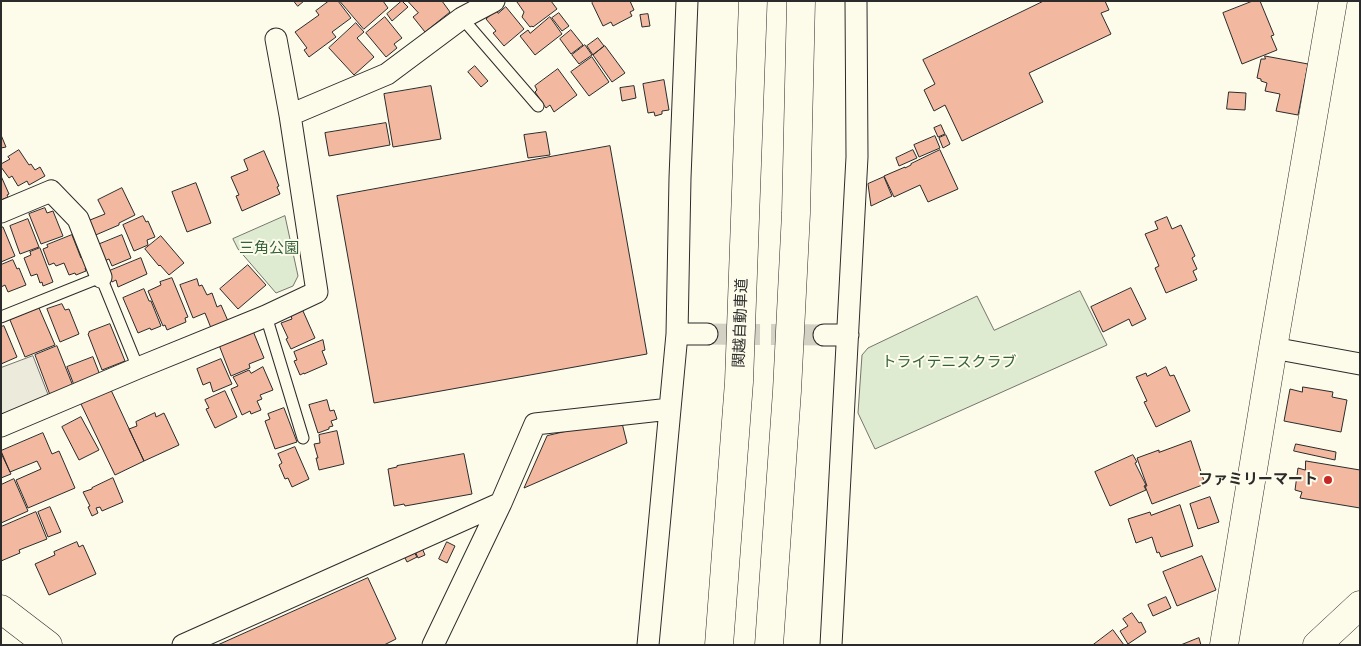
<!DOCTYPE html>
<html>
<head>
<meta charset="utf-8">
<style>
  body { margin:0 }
  #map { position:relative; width:1361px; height:646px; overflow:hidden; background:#fdfbea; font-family:"Fira Sans",sans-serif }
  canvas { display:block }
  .frame { position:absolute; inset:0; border:2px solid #2b2b2b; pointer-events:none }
</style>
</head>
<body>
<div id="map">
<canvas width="1361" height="646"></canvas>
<div class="frame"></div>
</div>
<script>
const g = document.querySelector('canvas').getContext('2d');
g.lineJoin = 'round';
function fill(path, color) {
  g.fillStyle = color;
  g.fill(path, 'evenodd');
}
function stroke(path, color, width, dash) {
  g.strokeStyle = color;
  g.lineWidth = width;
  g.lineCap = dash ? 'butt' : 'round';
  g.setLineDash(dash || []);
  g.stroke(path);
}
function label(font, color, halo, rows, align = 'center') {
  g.font = font + ' "Fira Sans","Noto Sans JP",sans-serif';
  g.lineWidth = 4;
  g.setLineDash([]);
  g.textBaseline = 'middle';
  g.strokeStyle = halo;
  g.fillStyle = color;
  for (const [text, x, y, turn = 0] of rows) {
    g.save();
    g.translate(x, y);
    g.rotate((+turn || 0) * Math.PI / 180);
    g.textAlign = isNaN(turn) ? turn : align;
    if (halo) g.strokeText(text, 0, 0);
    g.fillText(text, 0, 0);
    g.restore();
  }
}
const green = new Path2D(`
  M285,216l13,60 -5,10 -17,7 -38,-44 -5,-10z
  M1080,291l27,54 -232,104 -17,-36 4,-58 6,-7 109,-52 17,34z`);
const parking = new Path2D(`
  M33,356l16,41 -48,19v-48z`);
const building = new Path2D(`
  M294,1h10l-6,5z
  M329,1h9l13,17 -19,14 4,5 -27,20 -5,-7 3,-2 -12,-16 24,-17 -3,-4z
  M340,1h43l5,7 -24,21z
  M402,1l6,6 -16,14 -5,-7z
  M408,1h34l8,11 -25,20 -12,-15 5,-4z
  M518,1h33l6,8 -24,18 -1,-1 -2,1 -8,-10 2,-5 -7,-10z
  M594,1h36l4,9 -4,2 2,4 -19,10 -2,-4 -8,4 -11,-23z
  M1044,1h61l4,9 -8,3 10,21 -82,39 14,29 -81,39 -17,-36 -11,6 -10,-21 11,-6 -12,-24z
  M1253,1h7l14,34 -3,1 6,14 -35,14 -19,-51z
  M506,7l18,22 -20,17 -11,-13 3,-2 -10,-12 10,-9 2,3z
  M559,13l10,13 -7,5 -10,-13z
  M648,14l2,12 -8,1 -2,-12z
  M385,17l17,21 -8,6 3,4 -11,9 -20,-24z
  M550,17l12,17 -27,21 -15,-19 8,-6 2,3z
  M356,23l8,9 -7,6 17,19 -20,18 -25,-27z
  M571,30l12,15 -12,9 -11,-15z
  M598,38l6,8 -11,9 -6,-9z
  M585,45l7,10 -13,9 -7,-9z
  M605,46l20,27 -13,9 -19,-27z
  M1265,56l43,8 -10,51 -22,-4 4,-17 -15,-3 2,-8 -6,-2v-2l-4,-1 4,-19h4z
  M592,57l17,25 -20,14 -18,-24z
  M475,66l13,15 -7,6 -13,-15z
  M558,69l19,26 -23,17 -4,-7 -4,3 -11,-16 2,-2 -2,-4z
  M664,80l5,30 -7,1v3l-7,2 -1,-4 -6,1 -5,-29z
  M431,86l10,53 -48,8 -9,-53z
  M634,86l2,12 -14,3 -2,-13z
  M1229,92l17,1 -1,17 -18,-1z
  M386,123l4,22 -61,11 -4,-23z
  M941,125l4,9 -7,3 -4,-9z
  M546,132l4,23 -22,3 -4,-23z
  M1,135l5,12 -5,1z
  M946,135l4,9 -7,4 -4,-10z
  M935,136l5,12 -21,9 -5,-12z
  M610,146l37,208 -273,49 -37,-207z
  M19,150l10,15 2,-1 4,6 5,-3 5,9 -16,9 -2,-4 -9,5 -6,-10 -3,2 -8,-11v-3l9,-5 -2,-2z
  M913,150l4,8 -18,8 -3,-8z
  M940,150l18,39 -30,13 -8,-17 -26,12 -10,-21 21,-9v1l6,-3v-1z
  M264,151l15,35 -2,1 3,7 -38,17 -6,-15 3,-1 -8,-18 17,-7 -4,-10z
  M1,176l8,18 -2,1 1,2 -7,3z
  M884,177l8,19 -21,10 -3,-22z
  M196,183l15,40 -24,9 -15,-40z
  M122,188l13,27 -16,8v2l-28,12 -6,-15 20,-8 -7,-14z
  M45,208l2,5 6,-2 10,25 -22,8 -12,-30z
  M143,216l3,6 2,-1 7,16 -8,3 1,5 -14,6 -11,-26z
  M1167,217l5,12 9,-4 14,31 -3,2 5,11 -4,2 4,9 -31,13 -11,-25 4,-2 -14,-32 13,-5 -3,-7z
  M28,219l11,28 -19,7 -10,-28z
  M1,227h2l12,29 -14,6z
  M72,235l9,23 2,-1 4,10 -2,1 1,3 -10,4 -1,-2 -6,2 -5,-12 -8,3 -2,-3 -5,2 -6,-16 5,-2 -1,-2z
  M122,235l9,23 -19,8 -3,-7 -7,3 -7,-16z
  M161,236l23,27 -15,12 -9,-10 -1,1 -14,-17z
  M40,248l13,34 -10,4 -1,-4 -2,1 -3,-9 -6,2 -7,-18 7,-3 -1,-3z
  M141,258l6,16 -29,13 -2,-7 -4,2 -5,-10z
  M13,260l4,9 2,-1 7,17 -18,7 -3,-7 -4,2v-22z
  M248,265l18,20 -28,24 -18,-20z
  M172,278l16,39 -3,1 1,4 -19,8 -2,-5 -2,1 -15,-35 13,-6 -1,-3z
  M197,279l2,7 3,-1 5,10 5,-2 5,14 4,-2 7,16 -17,7 -6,-15 -12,5 -13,-33z
  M1131,288l15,31 -14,7 -3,-7 -26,13 -12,-25z
  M144,289l5,12h2l10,25 -10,4 -1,-2 -12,5 -15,-35z
  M62,304l3,6 4,-1 10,25 -19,8 -13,-33z
  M39,308l16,37 -30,12 -15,-37z
  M303,311l12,27 -24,11 -5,-10 2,-1 -7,-15 11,-4 -1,-3z
  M110,324l15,37 -23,9 -14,-36 1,-1v-1z
  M4,326l13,31 -16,7v-37z
  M253,331l11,27 -15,6 1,4 -19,8 -12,-31z
  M323,340l2,10 -3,1 5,13 -23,10v-1l-4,2 -6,-14 3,-1 -3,-8z
  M57,346l16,40 -23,9 -15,-40z
  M93,357l7,18 -26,10 -7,-18z
  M221,359l11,25 -19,8 -3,-10 -7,3 -6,-16z
  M263,367l10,23 -13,5 2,4 -5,2 4,9 -10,4 -1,-3 -8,4 -11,-26 7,-3 -5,-9 16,-7 2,3z
  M1166,367l4,9 4,-1 16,36 -34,16 -12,-25 3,-1 -11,-24 10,-4 1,3z
  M1303,387l30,5 -1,5 15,3 -6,32 -57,-11 6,-32 12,3z
  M111,390l33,71 -29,14 -34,-71z
  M225,391l12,26 -22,11 -9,-19 3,-1 -4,-8z
  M327,400l3,11 4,-1 3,9 -6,2 2,5 -4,1v2l-11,4 -9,-28z
  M284,408l13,34 -22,7 -10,-28 5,-2 -2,-5z
  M155,413l1,4 8,-4 15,32 -35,16 -15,-32 8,-3 -1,-4z
  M81,417l18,33 -20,10 -17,-33z
  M621,419l6,24 -103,45 23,-52z
  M337,431l7,33 -25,6 -3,-12h2l-4,-14 6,-1 -1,-8z
  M43,433l9,21 7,-3 16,37 -47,20 -12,-28 25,-11 -4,-8 -27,11 -9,-21z
  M1191,441l14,43 -53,20 -7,-18h2l-10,-28 22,-8v2z
  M1296,444l40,8 -1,8 -41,-9z
  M295,447l14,32 -17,8 -4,-9 -3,1 -6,-14 3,-2 -4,-9z
  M1,453l10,21 -10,4z
  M464,454l8,40 -67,12 -1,-2 -10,2 -6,-37 9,-2v-1z
  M1133,455l4,7 -2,1 11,22 -2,1 2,4 -36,16 -15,-34z
  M1306,461l54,9v38l-60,-10 2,-6 -7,-2 3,-22 7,2z
  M113,478l10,24 -21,9 -2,-4 -4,1 2,5 -6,3 -4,-9 2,-1 -7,-14 9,-3v-1z
  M14,479l14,32 -27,12v-38z
  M1210,497l9,25 -21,7 -8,-25z
  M1180,505l13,41 -32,11 -2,-5 -2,1 -5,-16 -16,6 -8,-24 22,-7 1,3z
  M50,507l11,25 -13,5 -10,-25z
  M36,512l11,27 -28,11 1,3 -19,8v-34z
  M77,542l2,5 4,-2 13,29 -47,21 -14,-31 20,-9 -1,-3z
  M447,542l8,4 -8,17 -8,-4z
  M422,548l3,7 -7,3 -3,-7z
  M414,552l3,5 -10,5 -3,-6z
  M1202,556l14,34 -39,16 -14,-34z
  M368,578l28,61 -12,6h-166z
  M1166,597l5,11 -18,8 -5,-11z
  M1132,613l7,10 2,-1 5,10 -18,12 -8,-13 8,-5 -5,-7z
  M1113,630l11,15h-31z
  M1199,638l2,7h-20z`);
const streetTunnel = new Path2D(`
  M707,334l117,1`);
const lane = new Path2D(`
  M462,18l76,88
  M266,316l37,122
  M1,317l100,-40 37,91`);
const street = new Path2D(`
  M290,115l97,-41 75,-56 32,-17
  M1,212l50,-21 27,28 23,58
  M677,334h30
  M824,335h24
  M1273,348l87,16
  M1,426l137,-58 128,-52 51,-24 -27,-177 -14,-76
  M183,645l318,-142
  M433,645l68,-142 34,-79 135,-15
  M648,645l29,-311 3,-156 7,-177
  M831,645l26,-488 -1,-156`);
const secondary = new Path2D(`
  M1,609l47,36
  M1224,645l49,-297 60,-347
  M1317,645l43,-40`);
const highway = new Path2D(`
  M719,645l20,-263 14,-381
  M769,645l18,-254 9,-178 5,-212`);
const markers = [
  [1328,480,5,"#c62828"]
];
const parkNames = [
  ["三角公園",269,249],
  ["トライテニスクラブ",949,363]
];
const streetNames = [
  ["関越自動車道",741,323,-88]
];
const poiNames = [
  ["ファミリーマート",1318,480]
];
fill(green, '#deebd1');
stroke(green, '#74746e', 1);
fill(parking, '#eceadb');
stroke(parking, '#74746e', 1);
fill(building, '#f2b8a0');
stroke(building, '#2b2b2b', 1);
stroke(streetTunnel, '#d3d1c4', 21, [21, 11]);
stroke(lane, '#2b2b2b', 13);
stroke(street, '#2b2b2b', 23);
stroke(secondary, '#2b2b2b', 29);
stroke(highway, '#2b2b2b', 29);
stroke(lane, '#fdfbea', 11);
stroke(street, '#fdfbea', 21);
stroke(secondary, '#fdfbea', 28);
stroke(highway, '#fdfbea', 28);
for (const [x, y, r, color] of markers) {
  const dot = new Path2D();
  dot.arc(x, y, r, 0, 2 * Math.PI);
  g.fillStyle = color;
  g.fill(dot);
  stroke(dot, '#fdfbea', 2);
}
label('15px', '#34623c', '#fdfbea', parkNames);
label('15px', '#2b2b2b', '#fdfbea', streetNames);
label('bold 15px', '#2b2b2b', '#fdfbea', poiNames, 'right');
</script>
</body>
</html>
